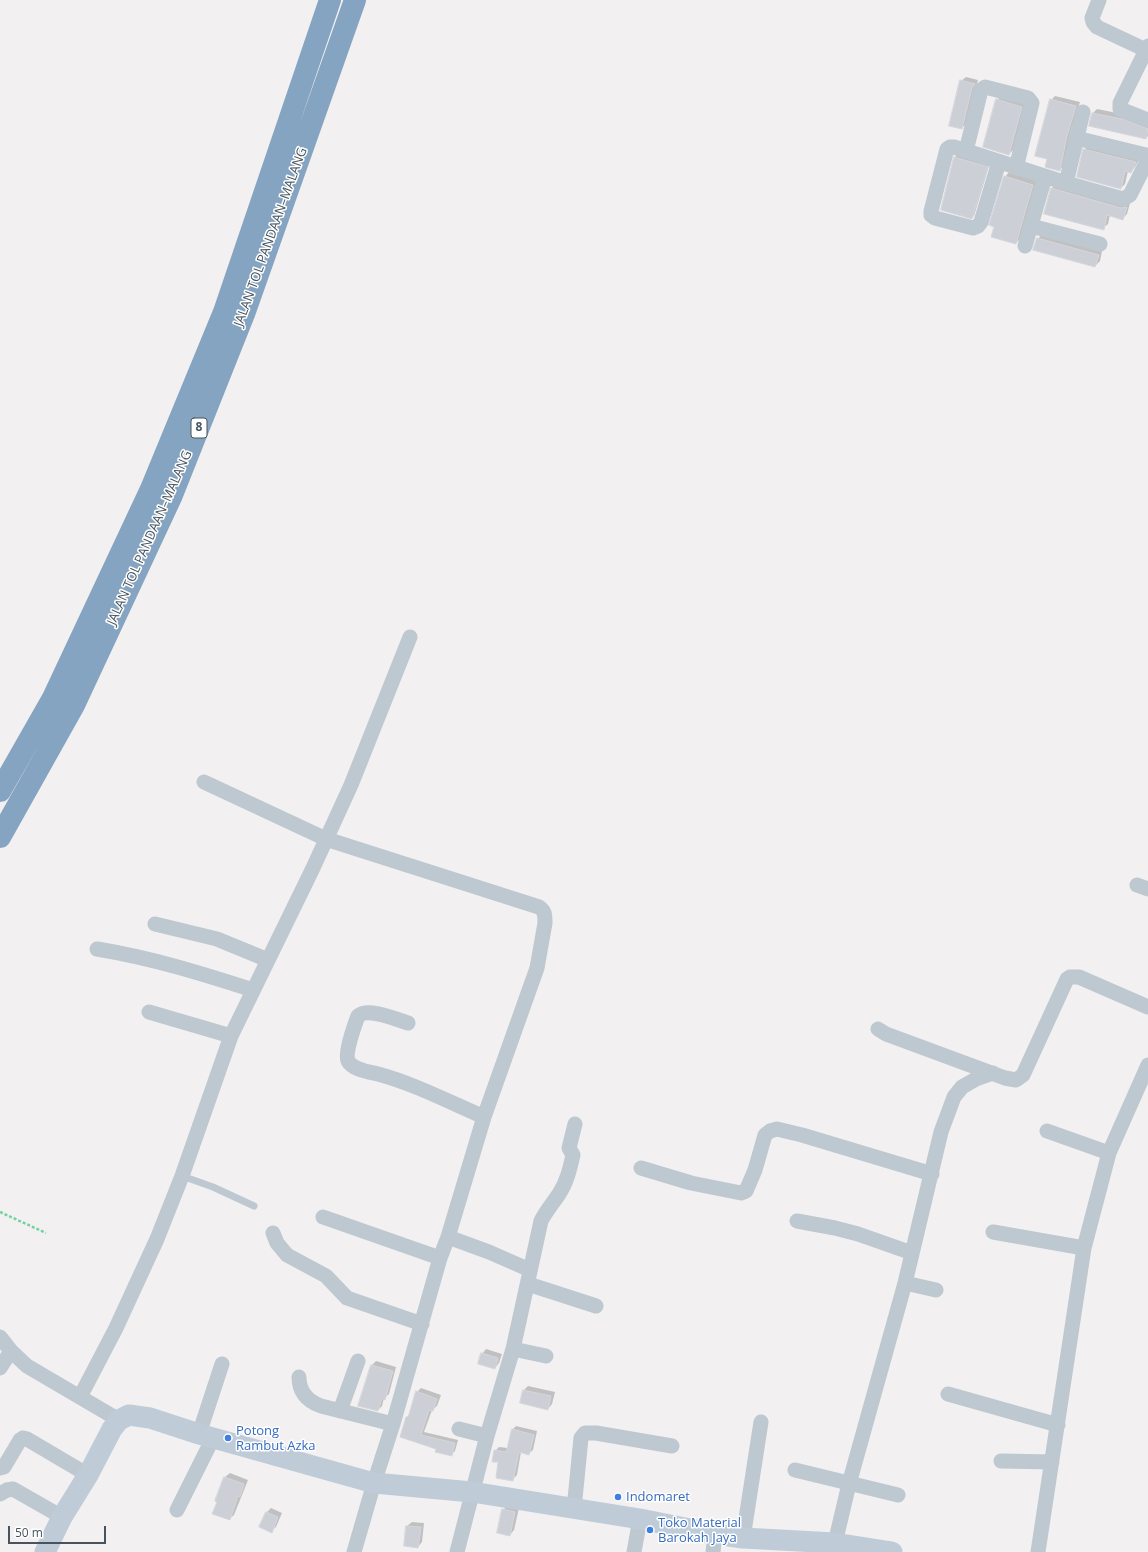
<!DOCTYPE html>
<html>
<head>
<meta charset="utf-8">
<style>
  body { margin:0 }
  #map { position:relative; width:1148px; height:1552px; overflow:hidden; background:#f2f0f0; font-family:"Open Sans",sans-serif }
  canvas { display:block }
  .scale { position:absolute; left:8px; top:1526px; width:98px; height:18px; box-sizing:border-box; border:2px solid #47545f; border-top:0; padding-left:5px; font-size:12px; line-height:14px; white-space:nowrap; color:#47545f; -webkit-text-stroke:3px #fff; paint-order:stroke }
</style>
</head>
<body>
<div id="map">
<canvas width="1148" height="1552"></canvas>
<div class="scale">50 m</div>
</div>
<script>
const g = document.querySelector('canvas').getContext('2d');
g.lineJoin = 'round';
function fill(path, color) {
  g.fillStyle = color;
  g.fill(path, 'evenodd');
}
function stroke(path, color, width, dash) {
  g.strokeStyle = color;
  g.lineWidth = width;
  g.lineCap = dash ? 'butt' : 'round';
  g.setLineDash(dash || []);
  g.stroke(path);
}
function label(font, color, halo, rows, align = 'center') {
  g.font = font + ' "Open Sans",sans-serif';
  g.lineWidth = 3;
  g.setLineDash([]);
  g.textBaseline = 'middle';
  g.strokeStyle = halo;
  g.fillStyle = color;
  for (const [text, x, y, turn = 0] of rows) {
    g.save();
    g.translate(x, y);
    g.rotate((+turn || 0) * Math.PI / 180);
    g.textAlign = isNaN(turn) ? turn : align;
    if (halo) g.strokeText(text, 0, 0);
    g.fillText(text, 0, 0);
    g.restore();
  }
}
const shadow = new Path2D(`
  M966,77l12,3 -12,44 -4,4 -1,-47z
  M1001,96l25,6 -13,48 -4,4 -12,-54z
  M1055,96l25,6 -9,28 -7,36 -5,4 -11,-12 3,-58z
  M1097,109l30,6 21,8v13l-2,2 -56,-13 3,-12z
  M1089,145l51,13 -5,9 -4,5 -3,-1 -3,13 -4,4 -37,-38z
  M957,155l32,11 -15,50 -2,1 -30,-8 13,-52z
  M1009,172l28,8 -17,59 -4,4 -11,-66z
  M1057,184l73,19 -3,11 -4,4 -13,-3 -2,9 -5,4 -58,-14 7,-26z
  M1042,234l60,17 -2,10 -5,5 -57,-27z
  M486,1349l16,5 -3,9 -4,5 -13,-14z
  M376,1361l20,6 -7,27 -5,4 -2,8 -4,4 -18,-5 12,-40z
  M528,1386l27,6 -3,12 -4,5 -24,-19z
  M421,1388l20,7 -4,11 -5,4 -8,22 34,8 -3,11 -4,4 -14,-6 -36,-12 6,-20 3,-3 7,-22z
  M516,1426l21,5 -4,19 -5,4 -7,-2 -4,23 -4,4 -14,-18 -4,-10 4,-4 9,1 4,-18z
  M230,1473l18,7 -14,35 -5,4 -11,-18h-2l9,-24z
  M508,1505l11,3 -5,22 -4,5 -7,-25z
  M271,1508l11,5 -6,14 -5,4 -11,-5 7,-14z
  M412,1522l12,1 -2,19 -4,5 -13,-2 2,-19z`);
const building = new Path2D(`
  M960,80l15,4 -3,4 -10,41 -13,-3z
  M996,99l26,8 -13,48 -26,-8z
  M1050,99l26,7 -9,30 -7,35 -15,-4 2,-8 -12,-3z
  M1092,113l30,6 26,10 -2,10 -57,-13z
  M1083,149l53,13 -5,11 -6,-2 -4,18 -44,-12z
  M954,157l34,10 -16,52 -31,-9z
  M1004,176l29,9 -17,59 -25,-7 3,-10 -5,-2z
  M1051,188l70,20 6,-1 -4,13 -16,-5 -3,15 -60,-16z
  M1037,238l62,17 -4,12 -62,-17z
  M481,1353l17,5 -3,11 -17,-5z
  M371,1365l22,6 -8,29 -3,-2 -4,13 -20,-5z
  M523,1390l28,6 -3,14 -28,-7z
  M416,1391l21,8 -4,12 -4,-1 -8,25 34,8 -3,13 -17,-4 1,-3 -36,-12 6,-20h2z
  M512,1429l22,6 -5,20 -10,-3 -6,29 -17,-3 2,-16h-6l2,-12 12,2z
  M224,1477l20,7 -4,13 -2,-1 -8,24 -18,-6 5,-12 -2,-1z
  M502,1509l13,3 -5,24 -13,-3z
  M266,1512l12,5 -6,16 -13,-6z
  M406,1526l15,1 -3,21 -14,-2z`);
const path = new Path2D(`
  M0,1212l46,21`);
const lane = new Path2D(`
  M182,1176l31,11 41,19`);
const street = new Path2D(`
  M1099,0l-7,18 1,4 4,5 51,24
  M1148,46l-28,57v6l28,11
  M1076,138l70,17 2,2
  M966,151l15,-61 4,-3 43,11 4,5 -16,65
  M999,162l-18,60 -3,4 -5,2 -38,-10 -4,-3v-4l16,-62 3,-2h4l112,36 57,16 7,-4 18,-36
  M1066,183l17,-71
  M1031,226l69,18
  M1025,246l20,-69
  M204,782l122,57 213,68c6,4 6,8 6,16l-8,45 -53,149 -36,120 -8,21 -47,166 -19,59 -20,69
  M1137,885l11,4
  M155,924l62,15 51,21
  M97,949c55,9 103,24 156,41
  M149,1012l82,24
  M408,1023c-13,-4 -40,-16 -50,-7 -3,8 -14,38 -10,45 5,9 21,11 30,13 37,10 71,28 106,43
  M878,1029l8,5 119,44 11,2 7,-5 44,-96 3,-2h9l69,30
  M1047,1131l62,22
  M641,1168l50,15 50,10 5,-2 9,-21 10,-35 5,-4 7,-2 25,6 130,39
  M323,1217l117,41
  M797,1221l38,7 23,6 54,19
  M993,1232l91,16
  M273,1233l4,10 10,12 39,21 21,22 75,26
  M448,1237l41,15 41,18
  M905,1283l31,7
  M528,1284l68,22
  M0,1337l11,14 16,15 92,54
  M513,1349l33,7
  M0,1368l11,-17
  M299,1377c0,15 8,24 22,29l72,18
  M948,1394l110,31
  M80,1397l36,-69 41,-89 25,-63 49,-140 82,-168 38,-83 59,-148
  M340,1411l18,-50
  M459,1429l28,7
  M199,1434l23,-70
  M1001,1461l51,1
  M0,1468l4,-1 16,-27 3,-2 4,1 61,36
  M795,1470l103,25
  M0,1494l7,-4 6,-1 49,28
  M574,1509l7,-71 4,-5h11l76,13
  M177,1510l36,-72
  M743,1538l18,-116
  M835,1543l14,-59 56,-201 36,-151 13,-35 8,-10 14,-8 17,-6
  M457,1552l30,-116 26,-87 28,-128c5,-10 12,-18 18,-27 8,-12 11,-26 14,-39l-4,-7 6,-24
  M634,1552l6,-33
  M713,1552l2,-18
  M1038,1552l46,-304 25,-95 39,-88`);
const secondary = new Path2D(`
  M45,1552l17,-35 26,-42 24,-46 7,-9 10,-5 21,3 49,16 175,49 98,9 168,27 75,15 28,4 92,5 57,9`);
const highway = new Path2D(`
  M0,791l53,-93 98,-209 73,-177 106,-312
  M0,837l74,-132 98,-210 72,-181 111,-314`);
const markers = [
  [228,1438,4,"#3f7fe0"],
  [618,1497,4,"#3f7fe0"],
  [650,1530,4,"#3f7fe0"]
];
const shields = [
  [199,428,16]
];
const shieldNames = [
  ["8",199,428]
];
const streetNames = [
  ["JALAN TOL PANDAAN–MALANG",271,237,-70],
  ["JALAN TOL PANDAAN–MALANG",150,538,-66]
];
const shopNames = [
  ["Potong",236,1431],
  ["Rambut Azka",236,1446],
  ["Indomaret",626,1497],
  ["Toko Material",658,1523],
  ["Barokah Jaya",658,1538]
];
fill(shadow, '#0003');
fill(building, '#cccfd5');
stroke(building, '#d3d6dc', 1);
stroke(path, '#72d2a0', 2.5, [3, 2]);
stroke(lane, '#bdc8d0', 7);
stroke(street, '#bdc8d0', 15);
stroke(secondary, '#bfccd8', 21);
stroke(highway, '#85a4c1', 22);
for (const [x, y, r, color] of markers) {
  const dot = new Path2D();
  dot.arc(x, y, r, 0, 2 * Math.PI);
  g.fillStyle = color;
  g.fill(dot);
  stroke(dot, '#fff', 1.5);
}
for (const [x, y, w] of shields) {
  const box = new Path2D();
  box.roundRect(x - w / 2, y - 10, w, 20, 3);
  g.fillStyle = '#fff';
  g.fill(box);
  stroke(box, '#47545f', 1);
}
label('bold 12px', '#47545f', null, shieldNames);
label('13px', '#47545f', '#fff', streetNames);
label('13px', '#366cbe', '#fff', shopNames, 'left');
</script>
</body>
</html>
